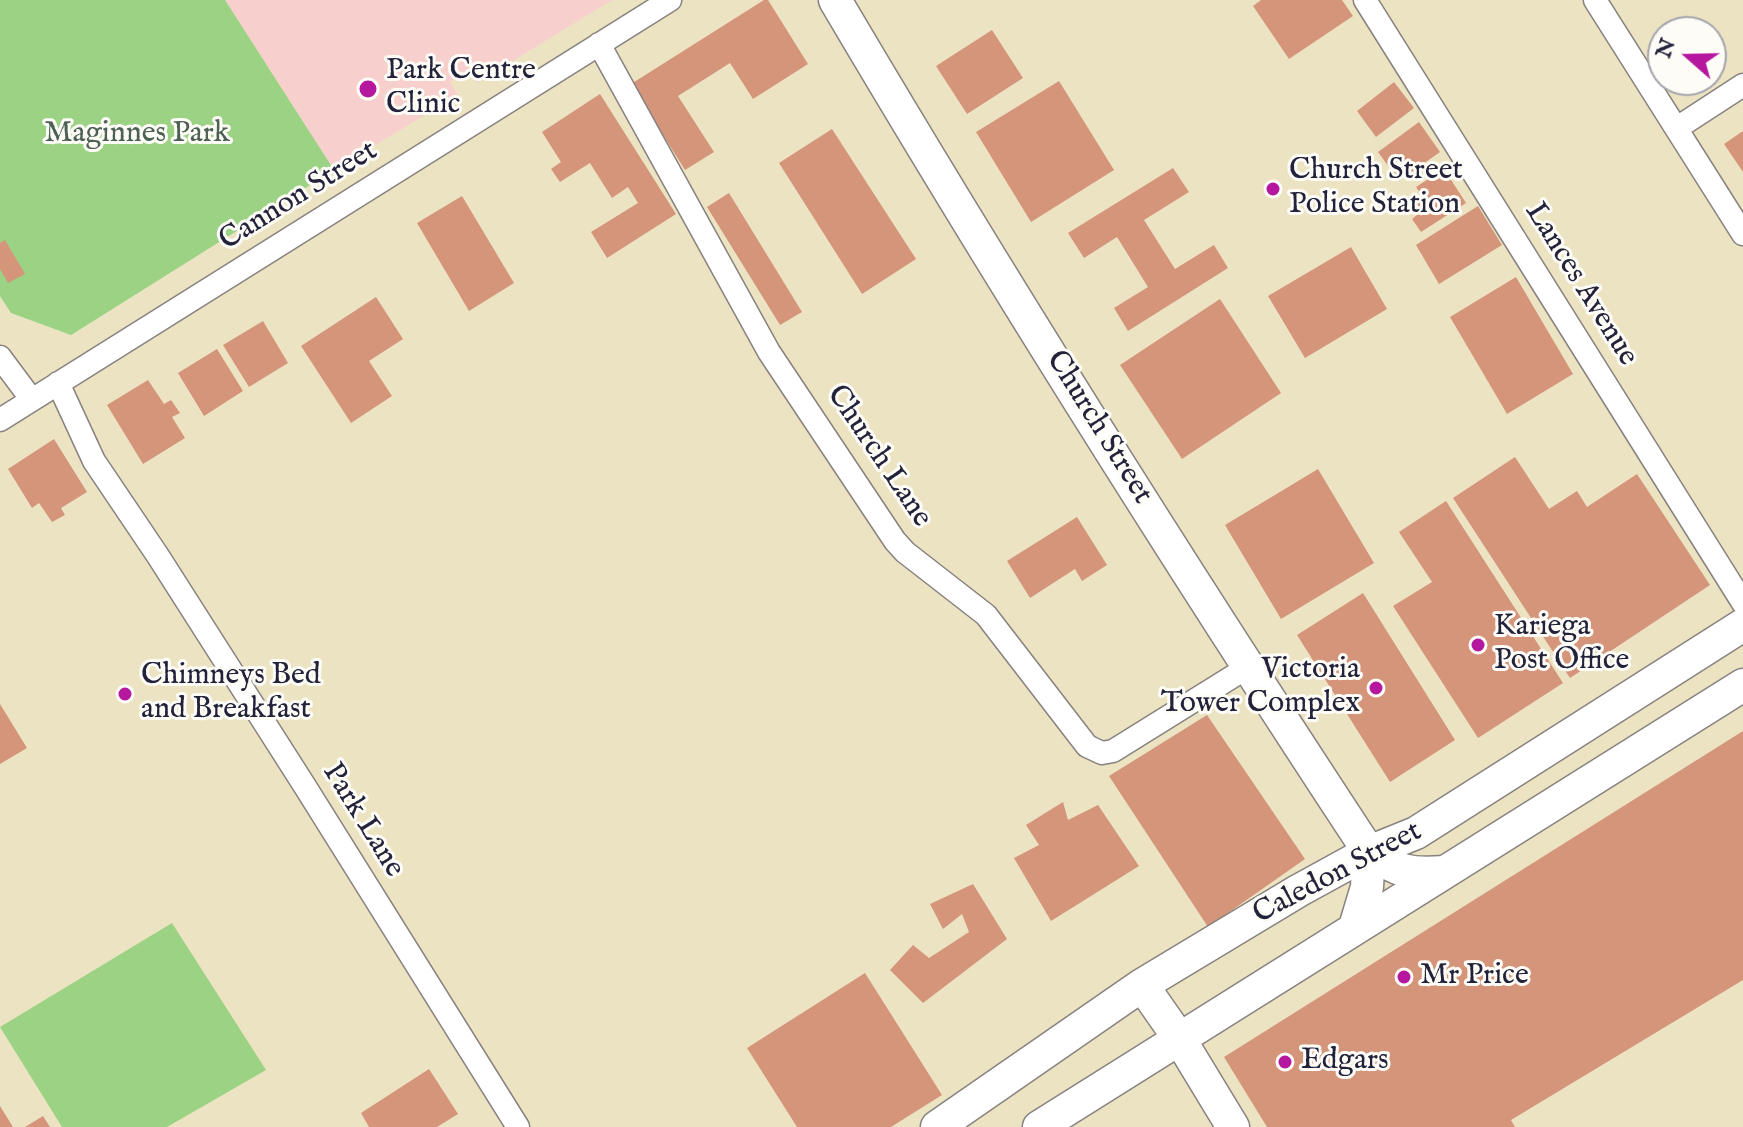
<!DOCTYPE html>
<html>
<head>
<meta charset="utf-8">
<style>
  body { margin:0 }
  #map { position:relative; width:1743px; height:1127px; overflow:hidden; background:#ece3c3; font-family:"IM FELL English",serif }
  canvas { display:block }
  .north { position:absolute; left:1647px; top:16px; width:80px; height:80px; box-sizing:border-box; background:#fdfcf7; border:2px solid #a5a5ac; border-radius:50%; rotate:290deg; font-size:22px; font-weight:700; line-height:32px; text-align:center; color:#22223b }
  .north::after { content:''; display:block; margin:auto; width:28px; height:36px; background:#b5179e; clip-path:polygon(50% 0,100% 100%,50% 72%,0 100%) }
</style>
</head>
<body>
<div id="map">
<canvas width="1743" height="1127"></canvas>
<div class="north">N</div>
</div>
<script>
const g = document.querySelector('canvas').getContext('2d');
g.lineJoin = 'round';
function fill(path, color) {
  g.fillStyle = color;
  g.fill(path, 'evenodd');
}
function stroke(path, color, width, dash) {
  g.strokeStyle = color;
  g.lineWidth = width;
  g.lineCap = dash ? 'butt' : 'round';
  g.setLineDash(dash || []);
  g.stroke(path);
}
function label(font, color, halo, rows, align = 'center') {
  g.font = font + ' "IM FELL English",serif';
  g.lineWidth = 6;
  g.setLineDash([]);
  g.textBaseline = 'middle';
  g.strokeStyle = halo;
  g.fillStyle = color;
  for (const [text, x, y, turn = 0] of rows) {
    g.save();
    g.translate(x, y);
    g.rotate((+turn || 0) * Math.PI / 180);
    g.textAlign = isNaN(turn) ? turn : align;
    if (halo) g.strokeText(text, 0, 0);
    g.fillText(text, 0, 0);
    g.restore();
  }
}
const built = new Path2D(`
  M225,0h387l-135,83 -11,-12 -16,11 8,13 -124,75z`);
const green = new Path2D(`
  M0,0h225l109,170 -263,165 -60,-22 -11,-17z
  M172,923l94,147 -99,57h-105l-62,-100z`);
const building = new Path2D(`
  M764,0h4l40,64 -55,35 -23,-36 -52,33 36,56 -29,18 -54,-86z
  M1261,0h81l11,16 -64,43 -36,-53z
  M992,30l31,48 -56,36 -31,-48z
  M1059,81l55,89 -83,52 -55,-90z
  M1394,82l20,26 -38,29 -19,-26z
  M600,94l76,120 -69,44 -16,-26 47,-29 -10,-16 -16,11 -22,-35 -30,19 -9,-13 10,-7 -19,-30z
  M1419,122l21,30 -41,29 -21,-29z
  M832,129l84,130 -54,35 -83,-131z
  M1743,131v41l-19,-28z
  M1173,168l16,24 -45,28 31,49 39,-24 14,23 -100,63 -14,-23 34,-21 -31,-50 -33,21 -16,-25z
  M1444,169l22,34 -45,29 -9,-13 6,-5 -7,-11 11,-7 -6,-9z
  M729,193l73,119 -22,13 -73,-118z
  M462,196l52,87 -45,28 -52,-88z
  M1478,206l24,39 -63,39 -23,-39z
  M5,240l20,34 -17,9 -8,-14v-26z
  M1351,247l36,62 -82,49 -37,-62z
  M1516,277l57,97 -66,40 -57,-97z
  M376,297l27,42 -34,22 23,35 -41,27 -50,-77z
  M1220,299l61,94 -99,66 -62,-94z
  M263,321l25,42 -39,24 -26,-42z
  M217,349l26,42 -39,25 -26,-43z
  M148,380l16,24 7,-4 9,13 -8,4 13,21 -42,26 -36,-59z
  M54,439l33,53 -26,16 4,7 -13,7 -13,-19 -7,5 -24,-39z
  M1515,457l34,52 28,-18 10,16 50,-33 73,111 -140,93 -117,-180z
  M1318,469l56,94 -93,56 -56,-94z
  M1446,501l117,182 -85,55 -85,-132 39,-24 -33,-50z
  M1077,517l30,48 -25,16 -7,-12 -45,29 -23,-37z
  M1363,593l92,147 -65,42 -93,-147z
  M0,704l27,44 -27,16z
  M1207,715l98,144 -97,68 -99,-151z
  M1743,731v249l-232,140 4,7h-248l-43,-70z
  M1063,802l5,18 30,-15 41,61 -88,55 -37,-63 25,-13 -13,-20z
  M973,884l34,55 -84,64 -33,-33 23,-25 16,13 40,-26 -7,-18 -19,15 -13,-25z
  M865,973l77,122 -51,32h-94l-50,-79z
  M429,1069l29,45 -21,13h-68l-8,-14z
  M0,1106l13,21h-13z
  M43,1116l7,11h-25z`);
const street = new Path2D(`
  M1365,0l378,603
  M1595,0l148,234
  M599,44l170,308 126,189 10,11 81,63 101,131 15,7 11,-2 135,-84
  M1677,128l66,-43
  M0,357l32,43
  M58,383l36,78 64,95 148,232 212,339
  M0,420l670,-420`);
const secondary = new Path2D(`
  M835,0c170,288 350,572 534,852 28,19 41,23 74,20
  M1355,927l12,-40 2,-35
  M1142,985l37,53 54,89
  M937,1127l205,-142 156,-94 71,-39 47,-19 327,-208
  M1039,1127l704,-442`);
const markers = [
  [368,89,10,"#b5179e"],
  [1273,189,8,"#b5179e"],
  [1478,645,8,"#b5179e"],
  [1376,688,8,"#b5179e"],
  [125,694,8,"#b5179e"],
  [1404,977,8,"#b5179e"],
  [1285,1062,8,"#b5179e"]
];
const poiNames = [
  ["Park Centre",386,72],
  ["Clinic",386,106],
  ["Church Street",1289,172],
  ["Police Station",1289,206],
  ["Kariega",1494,628],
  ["Post Office",1494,662],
  ["Victoria",1360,671,"right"],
  ["Tower Complex",1360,705,"right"],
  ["Chimneys Bed",141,677],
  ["and Breakfast",141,711],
  ["Mr Price",1420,977],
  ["Edgars",1301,1062]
];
const parkNames = [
  ["Maginnes Park",137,135]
];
const streetNames = [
  ["Cannon Street",299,197,-32],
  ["Lances Avenue",1580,285,58],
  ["Church Street",1098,428,58],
  ["Church Lane",878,457,56],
  ["Park Lane",362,821,58],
  ["Caledon Street",1338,874,-28]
];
fill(built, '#f7d0cd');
fill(green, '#9bd283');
fill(building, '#d4957b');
stroke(street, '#87827f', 25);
stroke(secondary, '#87827f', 35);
stroke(street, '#fff', 22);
stroke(secondary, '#fff', 32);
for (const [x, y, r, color] of markers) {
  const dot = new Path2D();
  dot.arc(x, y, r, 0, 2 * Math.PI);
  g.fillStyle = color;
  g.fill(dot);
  stroke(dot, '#fdfcf7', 3);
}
label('30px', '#22223b', '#fdfcf7', poiNames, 'left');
label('30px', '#4c6054', '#fdfcf7', parkNames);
label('30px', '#22223b', '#fdfcf7', streetNames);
</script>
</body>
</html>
